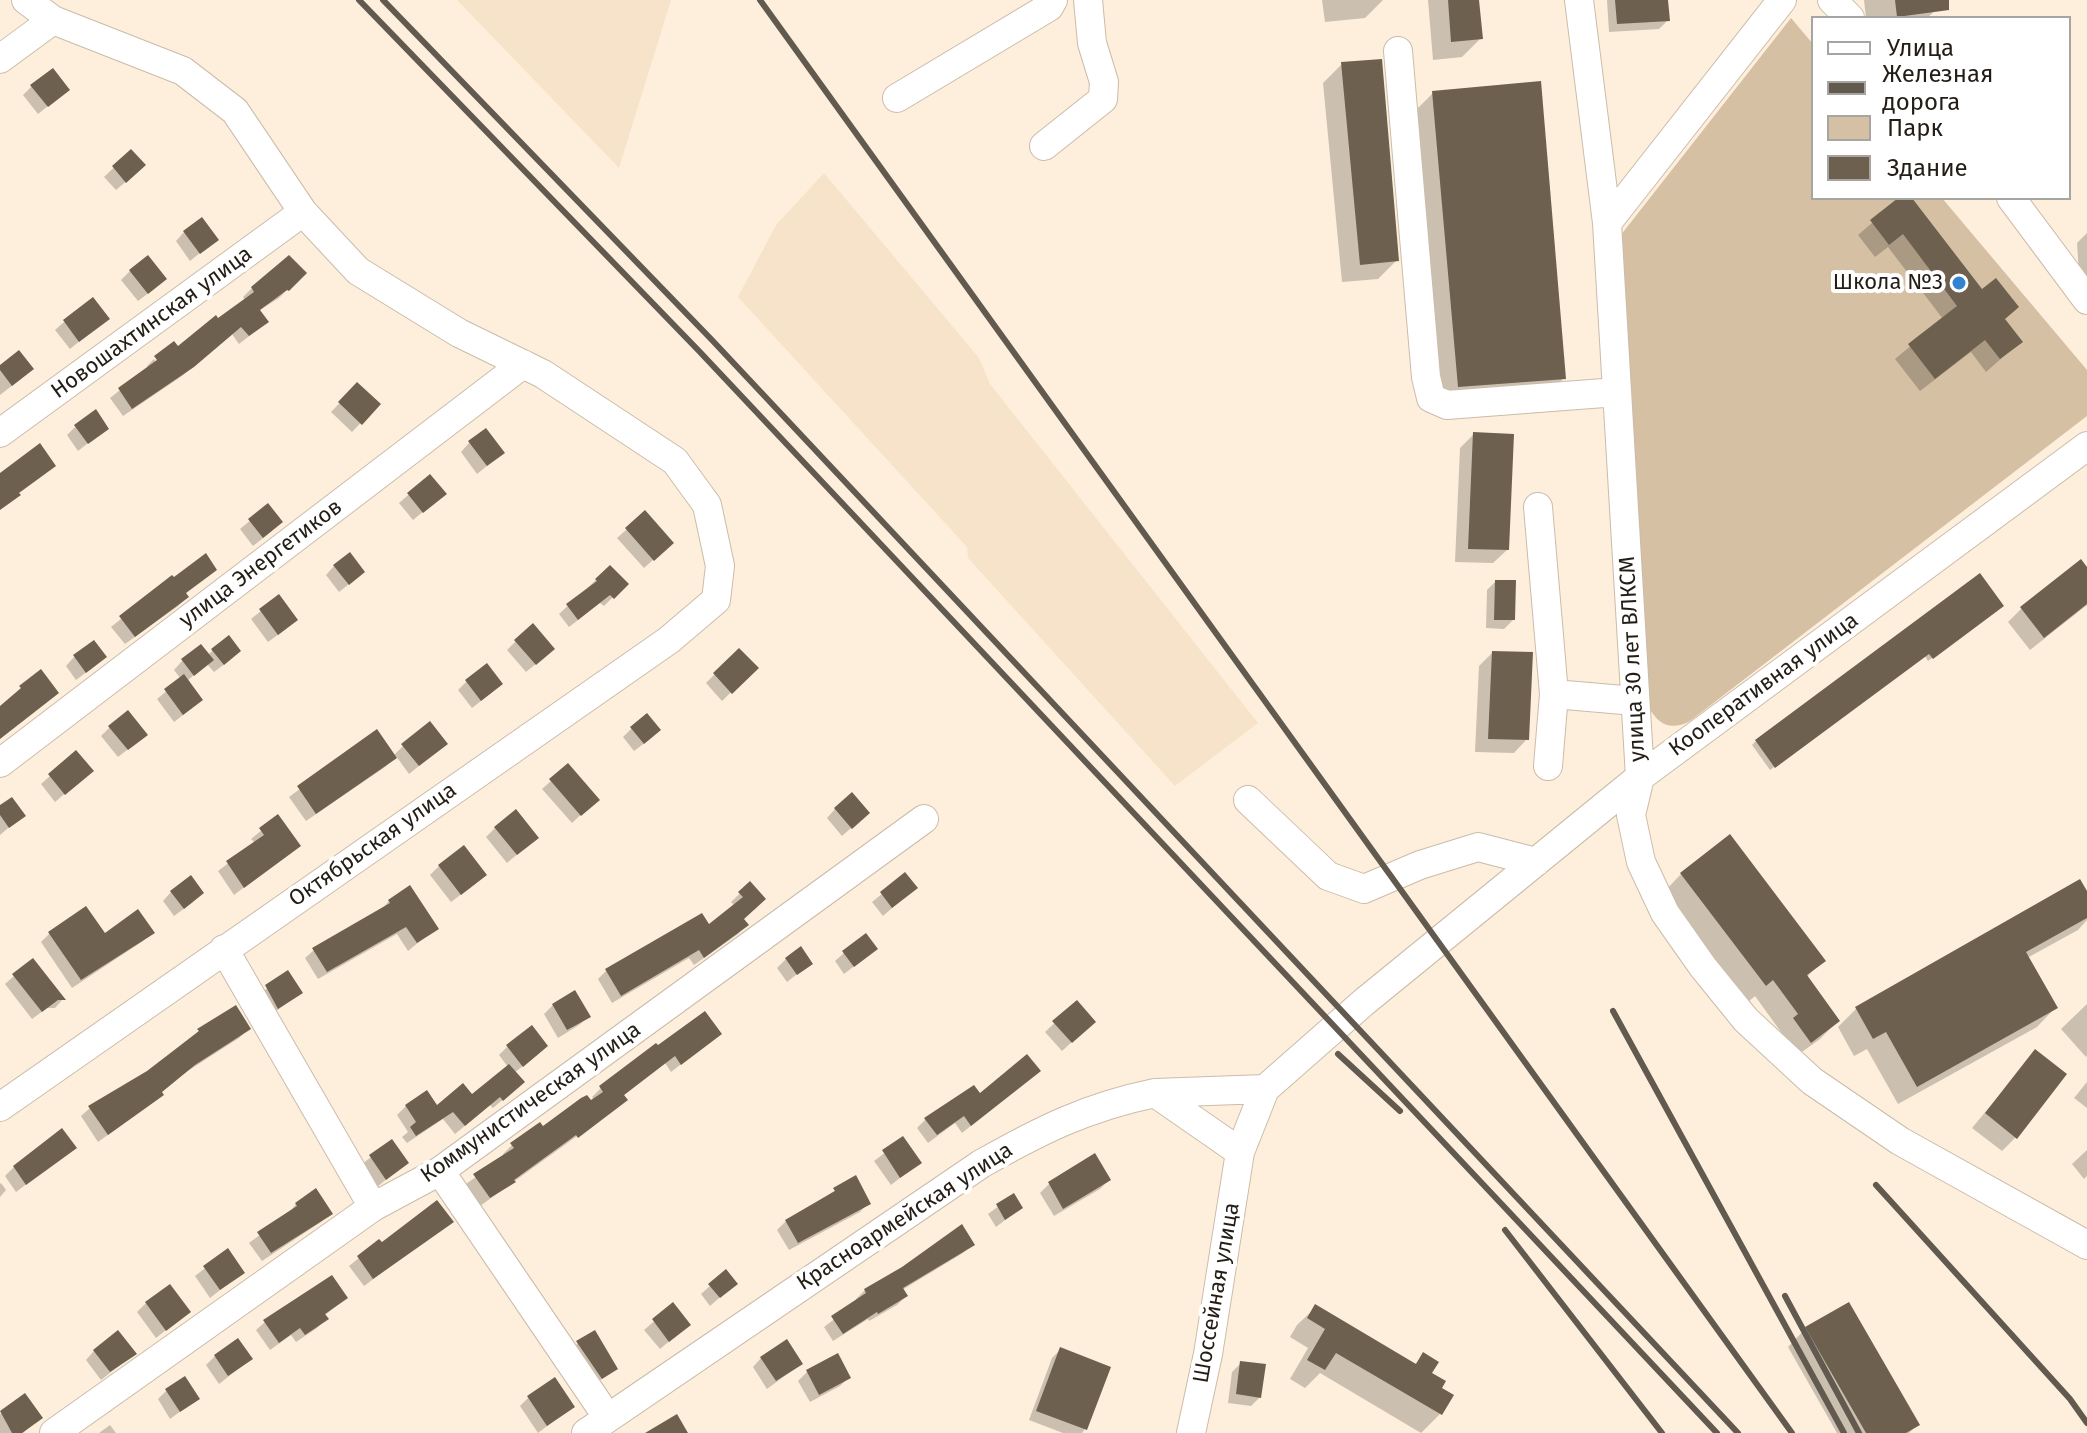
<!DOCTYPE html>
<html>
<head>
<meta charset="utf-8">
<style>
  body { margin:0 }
  #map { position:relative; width:2087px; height:1433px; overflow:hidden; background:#feefdc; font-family:"Fira Sans",sans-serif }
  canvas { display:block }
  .legend { position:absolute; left:1811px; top:16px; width:260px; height:184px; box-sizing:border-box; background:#fff; border:2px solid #a7a5a2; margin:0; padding:10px 14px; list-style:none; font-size:24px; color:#231d16 }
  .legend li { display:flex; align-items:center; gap:16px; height:40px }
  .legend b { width:40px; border:2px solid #a7a5a2 }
</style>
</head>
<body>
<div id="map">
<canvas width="2087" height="1433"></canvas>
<ul class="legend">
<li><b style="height:10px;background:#fff"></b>Улица</li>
<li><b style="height:10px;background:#62594f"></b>Железная дорога</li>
<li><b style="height:22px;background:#d5c0a4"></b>Парк</li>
<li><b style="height:22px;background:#6d604f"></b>Здание</li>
</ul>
</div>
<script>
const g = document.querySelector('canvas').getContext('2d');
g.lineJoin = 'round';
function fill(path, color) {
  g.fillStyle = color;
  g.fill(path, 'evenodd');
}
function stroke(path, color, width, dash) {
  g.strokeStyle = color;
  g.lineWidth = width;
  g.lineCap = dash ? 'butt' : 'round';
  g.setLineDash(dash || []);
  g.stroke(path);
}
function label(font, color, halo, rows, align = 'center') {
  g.font = font + ' "Fira Sans",sans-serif';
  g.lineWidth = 8;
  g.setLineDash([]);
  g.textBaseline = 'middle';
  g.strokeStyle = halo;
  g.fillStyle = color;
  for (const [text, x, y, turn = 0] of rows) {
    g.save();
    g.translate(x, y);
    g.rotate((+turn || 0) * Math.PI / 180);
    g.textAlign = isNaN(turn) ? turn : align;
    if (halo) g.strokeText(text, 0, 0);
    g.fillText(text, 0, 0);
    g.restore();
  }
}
const built = new Path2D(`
  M457,0h214l-52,168z
  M824,173l155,185 11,26 268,339 -83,63 -207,-228 -1,-11 -229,-250 38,-72z`);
const green = new Path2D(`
  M1791,18l22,26v154h129l145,172v46l-397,305c-19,10 -31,4 -41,-13l-36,-463z`);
const shadow = new Path2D(`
  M1322,0h61l-18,18 -40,4z
  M1428,0h49l4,38 -19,19 -29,3z
  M1607,0h59l2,20 -9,9 -50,3z
  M1864,0h83l-20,18h-61z
  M1342,64l55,196 -19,19 -36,3 -19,-199z
  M32,86l26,12 -20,16 -15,-19z
  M1433,93l131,285 -19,19 -105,8 -25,-294z
  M131,151l4,23 -19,16 -12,-13z
  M1901,198h9l110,144 -34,30 -15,-20 -51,39 -25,-32 48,-40 -55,-72 -13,10 -17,-22z
  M184,232l32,8 -26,21 -14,-20z
  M2087,233v70l-6,1 -4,-61z
  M130,271l25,17 -17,13 -17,-21z
  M304,273l-25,25 -21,13 -1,19 -18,14 -7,-10 -50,42 -59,40 -13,-18 38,-30 -1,-2 7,-7 7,10 16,-21 69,-47 -3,-4 9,-9z
  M107,319l-37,30 -15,-19 9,-8z
  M0,367l22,11 -22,17z
  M357,385l21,20 -26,27 -21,-20z
  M76,426l31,2 -29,23 -11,-16z
  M1474,434l33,116 -14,13 -38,-1 5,-114z
  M469,443l34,10 -26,21 -16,-22z
  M430,476l5,26 -22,18 -14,-17z
  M268,506l4,25 -19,15 -13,-17z
  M645,513l18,38 -19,17 -27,-30z
  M334,566l20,14 -15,12 -13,-17z
  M610,567l16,17 -22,22 -4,-3 -31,24 -10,-13z
  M215,569l-31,25 3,3 -9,9 -53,38 -14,-17 61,-49z
  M2087,570v35l-57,45 -22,-28 14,-14z
  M1980,576l18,34 -70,51 -3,-5 -155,114 -18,-25 4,-4z
  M1495,582l18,38 -9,9 -18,-1 1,-38z
  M278,597l8,32 -18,13 -17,-23z
  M516,641l28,16 -18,15 -19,-22z
  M213,650l17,10 -16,12 -7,-8 -20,17 5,27 -18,14 -17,-23 24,-20 -7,-9 8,-9 26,-6z
  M739,650l17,18 -34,33 -16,-18z
  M1492,653l35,86 -13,14 -39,-1 4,-86z
  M74,657l22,8 -20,15 -10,-14z
  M467,681l24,12 -19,15 -14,-18z
  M110,727l26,16 -18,14 -17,-21z
  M632,728l18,11 -16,12 -11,-14z
  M377,732l16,24 10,-10 33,6 -27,22 -13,-18 -11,11 -79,54 -17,-24z
  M76,753l6,26 -27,23 -14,-18z
  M551,781l37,27 -16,15 -30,-34z
  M0,808l23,7 -23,20z
  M835,809l24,12 -17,15 -15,-18z
  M278,817l20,29 -64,49 -16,-24 37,-28 -4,-4z
  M495,828l32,18 -20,17 -21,-26z
  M439,866l36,18 -24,18 -21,-27z
  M1681,874l142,86 -17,18 32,43 -18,18 -28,20 -16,-22 5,-5 -26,-36 -7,6 -84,-110z
  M905,875l10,13 -32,28 -11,-14z
  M750,884l-8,35 4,6 -8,9 -44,31 -5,-7 -77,45 -14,-24 8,-8 103,-44 26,-21 -4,-4z
  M171,892l22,10 -19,14 -11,-15z
  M2087,895v25l-9,10 -51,28 28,50 -18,19 -139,77 -31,-55 -13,7 -16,-29 18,-18z
  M389,901l47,27 -28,23 -11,-17 -79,45 -13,-21 9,-8 66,-39z
  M50,933l54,3 48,-3 -9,8 -71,47 -31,-46z
  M844,953l22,4 -22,17 -9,-13z
  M786,959l25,4 -24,19 -10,-14z
  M288,973l13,20 -32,23 -12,-20z
  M14,976l49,23 -8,9h-8l-15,11 -27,-35z
  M1076,1003l9,27 -23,21 -17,-19z
  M2087,1004v51l-1,2 -25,-28z
  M553,1005l35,12 -9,8 -21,13 -14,-24z
  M236,1007l12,22 -9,9 -56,36 -23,19 -8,10 -54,39 -17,-26 9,-8 58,-36 51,-41z
  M720,1034l-49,38 -6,-9 -42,33 -7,12 -136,98 -14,-22 39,-28 -2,-2 9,-9 78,-42 4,-3 -2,-3 9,-9z
  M507,1047l30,8 -23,18 -1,18 -20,17 -3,-3 -35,29 -12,-15 -36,24 -5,-6 6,-5 -11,-17 9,-9 30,2 36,-11 36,-30 -9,-12z
  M2035,1052l-20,86 -13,13 -30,-23z
  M1039,1071l-77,62 -7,-10 -27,20 -11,-15 9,-9z
  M2087,1082v26l-13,-10z
  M903,1139l16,24 -28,22 -17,-24z
  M391,1141l15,22 -29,24 -16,-22z
  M74,1148l-58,44 -11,-16 9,-9z
  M2087,1150v26l-3,3 -12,-15z
  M1095,1156l14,24 -9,9 -46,27 -14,-23 9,-9z
  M855,1178l13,25 -8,9 -71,38 -12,-20 9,-9z
  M1,1183l5,7 -6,7v-13z
  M1014,1195l7,13 -25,19 -8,-13z
  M296,1204l34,9 -9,9 -59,39 -13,-18 39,-29z
  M451,1222l-87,64 -15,-20 30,-24 2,3z
  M972,1244l-9,9 -61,37 4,6 -9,9 -28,16 -1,-2 -35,22 -9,-14 33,-25 -1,-3 9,-9z
  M227,1251l15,22 -32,25 -15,-22z
  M710,1286l16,6 -16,14 -9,-12z
  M346,1298l-22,18 2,3 -9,9 -21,14 -5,-7 -21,15 -14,-20 9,-8z
  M146,1303l42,9 -32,26 -19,-26z
  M673,1305l6,28 -19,16 -16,-19z
  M1316,1307l98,58 10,-10 6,19 9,15 12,7 -11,18 -19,19 -101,-60 -15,15 -15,-9 18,-31 -18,-11 7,-12z
  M1806,1328l111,97 -8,8h-72l-49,-86z
  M578,1343l38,26 -24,17 -23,-34z
  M1061,1349l24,80 -3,4h-19l-34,-13 23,-62z
  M94,1351l40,3 -33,26 -15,-20z
  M215,1356l36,3 -32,25 -13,-19z
  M761,1358l40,6 -34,25 -14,-22z
  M1241,1363l19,34 -9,9 -23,-3 4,-31z
  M807,1372l42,5 -9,9 -30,16 -12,-21z
  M167,1390l30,9 -27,20 -12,-20z
  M25,1396l15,22 -17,15h-23v-19z
  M528,1398l44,9 -34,26 -18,-27z
  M110,1425l6,8h-17z`);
const building = new Path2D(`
  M1448,0h31l4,39 -32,3z
  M1615,0h53l2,21 -53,3z
  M1895,0h54v10l-52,7z
  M1382,59l17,202 -39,4 -19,-203z
  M53,68l17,22 -22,17 -18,-22z
  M1541,81l25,298 -108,8 -26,-296z
  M131,149l15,16 -20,18 -14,-17z
  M1898,198h14l70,91 14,-11 23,29 -14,12 18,23 -23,17 -15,-19 -50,39 -27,-35 49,-38 -54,-72 -14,11 -19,-25z
  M202,217l17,23 -19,14 -17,-23z
  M148,255l19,24 -19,15 -19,-24z
  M289,255l18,18 -18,18 -2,-1 -27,20 9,12 -20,14 -8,-9 -47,40 -62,42 -14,-21 39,-28 -3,-4 20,-15 4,5 38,-31 2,3 36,-26 -3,-5z
  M93,297l17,22 -31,23 -16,-22z
  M19,350l15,19 -22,17 -12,-16v-5z
  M357,382l24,22 -19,21 -24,-23z
  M96,409l13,20 -21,15 -14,-19z
  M486,428l19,25 -18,13 -19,-25z
  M1473,432l41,2 -5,116 -41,-1z
  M40,443l16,23 -37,27 2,2 -21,15v-37z
  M430,474l17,20 -24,19 -16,-20z
  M268,503l15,19 -20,16 -15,-19z
  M645,510l29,33 -20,18 -29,-33z
  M350,552l15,20 -16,13 -16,-20z
  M206,553l11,17 -31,23 3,4 -54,40 -16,-21 53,-41 2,2z
  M2081,559l6,8v37l-43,34 -24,-31z
  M610,565l19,19 -15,15 -4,-4 -32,25 -12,-16 31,-23 -2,-2z
  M1980,573l24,33 -71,53 -4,-5 -154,114 -20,-28z
  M1495,580h21l-1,40h-21z
  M279,594l19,26 -20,15 -19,-26z
  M533,623l22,26 -19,16 -22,-25z
  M229,635l12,16 -17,14 -13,-16z
  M94,640l13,17 -21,16 -13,-18z
  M201,644l13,16 -20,16 -13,-17z
  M739,648l20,20 -27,26 -19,-21z
  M1492,651l41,1 -4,88 -41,-1z
  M487,663l16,21 -22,17 -16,-21z
  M41,669l18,24 -59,46v-33l21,-18 -2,-2z
  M184,674l19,26 -20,15 -19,-26z
  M128,710l20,25 -20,15 -20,-24z
  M647,713l14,17 -17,14 -14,-17z
  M430,721l18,23 -29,22 -18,-22z
  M377,729l20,29 -81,56 -19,-28z
  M76,750l18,21 -29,24 -17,-21z
  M568,763l32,37 -19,16 -32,-37z
  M852,792l18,21 -18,16 -18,-21z
  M12,797l14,19 -17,12 -9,-13v-10z
  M516,809l23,29 -22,17 -23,-28z
  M278,814l23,32 -57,42 -18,-27 38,-26 -5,-7z
  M1730,834l96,127 -19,14 33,46 -29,22 -18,-25 5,-4 -25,-34 -7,6 -86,-113z
  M464,845l23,30 -26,20 -23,-30z
  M905,872l13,16 -26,20 -12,-16z
  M191,875l13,18 -20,16 -14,-18z
  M2080,879l7,12v27l-61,34 32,56 -141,79 -31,-55 -13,7 -18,-32z
  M750,881l16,18 -22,20 5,6 -45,33 -5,-8 -78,46 -16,-27 97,-56 7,11 34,-27 -5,-5z
  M410,885l29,44 -22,14 -11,-16 -79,45 -15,-24 78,-45 -2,-3z
  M86,906l19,27 33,-24 17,24 -74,47 -33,-48z
  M866,933l12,16 -24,18 -12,-16z
  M801,946l12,18 -16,11 -12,-17z
  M33,958l33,42h-8l-16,12 -30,-38z
  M288,970l15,23 -25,16 -13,-24z
  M575,990l16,27 -24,13 -15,-26z
  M1077,1000l19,22 -24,21 -20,-22z
  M236,1005l15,24 -56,36 -33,27 2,3 -56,40 -20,-29 59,-35 52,-40 -2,-2z
  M705,1011l17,23 -41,31 -6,-9 -51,39 4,5 -29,22 -21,16 -2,-3 -62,45 2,2 -26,16 -17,-24 41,-26 -4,-5 30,-21 3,4 38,-28 6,-3 4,5 12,-8 -4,-6 57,-43 2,2z
  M532,1025l16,21 -25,21 -17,-22z
  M2035,1049l32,25 -50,65 -32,-26z
  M1027,1054l14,17 -70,55 -7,-10 -27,19 -13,-17 50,-33 6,8z
  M509,1064l16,18 -22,19 -3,-4 -35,29 -12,-14 -37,24 -6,-9 6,-5 -11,-17 22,-15 10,15 26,-22 9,11z
  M62,1128l15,20 -51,37 -13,-19z
  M903,1136l19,27 -22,15 -18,-28z
  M392,1139l17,24 -23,17 -17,-25z
  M1095,1153l16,27 -48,29 -15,-27z
  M856,1175l15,29 -73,39 -13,-23 50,-29 -2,-3z
  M316,1188l17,26 -62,39 -14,-21 40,-26 -2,-3z
  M1014,1193l9,15 -18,12 -9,-16z
  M437,1200l17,22 -81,57 -16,-23 22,-17 3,3z
  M962,1224l13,21 -72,43 5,8 -30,18 -1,-2 -34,22 -12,-18 35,-23 -2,-4 38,-22z
  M228,1248l17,25 -25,17 -17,-24z
  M726,1269l12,15 -18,14 -12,-14z
  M332,1275l16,23 -23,16 4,5 -24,16 -5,-7 -21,15 -16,-23z
  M170,1284l21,28 -25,19 -21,-29z
  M673,1302l18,23 -22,17 -17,-23z
  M1849,1302l71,123 -14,8h-40l-61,-106z
  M1315,1304l101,60 7,-12 16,10 -7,11 14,8 -4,7 12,7 -12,20 -106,-62 -11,17 -18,-10 18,-31 -18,-11z
  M118,1330l19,24 -27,18 -17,-22z
  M595,1330l23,39 -16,10 -26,-38z
  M238,1338l15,21 -25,17 -14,-21z
  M787,1339l16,25 -27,17 -16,-24z
  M1060,1347l51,20 -24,63 -51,-19z
  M838,1353l13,25 -32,17 -13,-25z
  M1240,1361l26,3 -5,34 -25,-4z
  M185,1376l15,23 -20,13 -15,-23z
  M555,1377l20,30 -28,19 -20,-30z
  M25,1393l18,25 -21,15h-10l-12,-22z
  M677,1414l11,19h-43z`);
const minor = new Path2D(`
  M1579,0l28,223 33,554 -9,38 10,47 24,51 38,54 43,53 66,61 88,60 187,104
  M1832,0l18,18
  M1398,51l28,326 5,21 16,7 170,-13
  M0,59l53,-39
  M897,98l152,-91 4,-7
  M1044,146l59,-47 1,-17 -12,-39 -4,-43
  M2011,198l76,102
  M1607,223l175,-223
  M0,433l303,-221
  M1538,507l16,187 81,7
  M0,763l523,-399
  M1548,766l6,-72
  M1248,800l80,76 36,13 56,-24 58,-18 58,15
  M224,949l149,258
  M1155,1093l110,-4 99,-87 276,-225 447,-331
  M0,1107l669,-467 47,-40 4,-34 -13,-61 -32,-44 -132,-87 -84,-41 -101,-62 -55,-59 -68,-101 -52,-40 -130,-51 -27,-20
  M440,1171l168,247
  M54,1433l319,-226 67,-36 484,-352
  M586,1433l395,-269c60,-34 106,-57 174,-71l85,59
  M1191,1433l17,-79 32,-202 25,-63`);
const rail = new Path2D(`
  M359,0l340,351 1018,1082
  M383,0l328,339 1027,1094
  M760,0l1032,1433
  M1613,1011l231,422
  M1338,1054l62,57
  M1876,1185l194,214 17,24
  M1505,1230l157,203
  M1785,1296l74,137`);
const markers = [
  [1959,283,8,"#3282d1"]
];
const poiNames = [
  ["Школа №3",1943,283]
];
const streetNames = [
  ["Новошахтинская улица",152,323,-36],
  ["улица Энергетиков",261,564,-37],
  ["улица 30 лет ВЛКСМ",1633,659,-93],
  ["Кооперативная улица",1764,685,-36],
  ["Октябрьская улица",373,845,-35],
  ["Коммунистическая улица",531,1103,-35],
  ["Красноармейская улица",905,1217,-33],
  ["Шоссейная улица",1217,1293,-80]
];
fill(built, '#f6e3c9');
fill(green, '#d5c0a4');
fill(shadow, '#0003');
fill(building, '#6d604f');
stroke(minor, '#cbbcaa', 30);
stroke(minor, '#fff', 28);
stroke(rail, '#62594f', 6);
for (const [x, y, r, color] of markers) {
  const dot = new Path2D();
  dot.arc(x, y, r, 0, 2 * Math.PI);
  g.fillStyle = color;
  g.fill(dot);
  stroke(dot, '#fff', 3);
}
label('22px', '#231d16', '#fff', poiNames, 'right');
label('22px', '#231d16', '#fff', streetNames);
</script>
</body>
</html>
